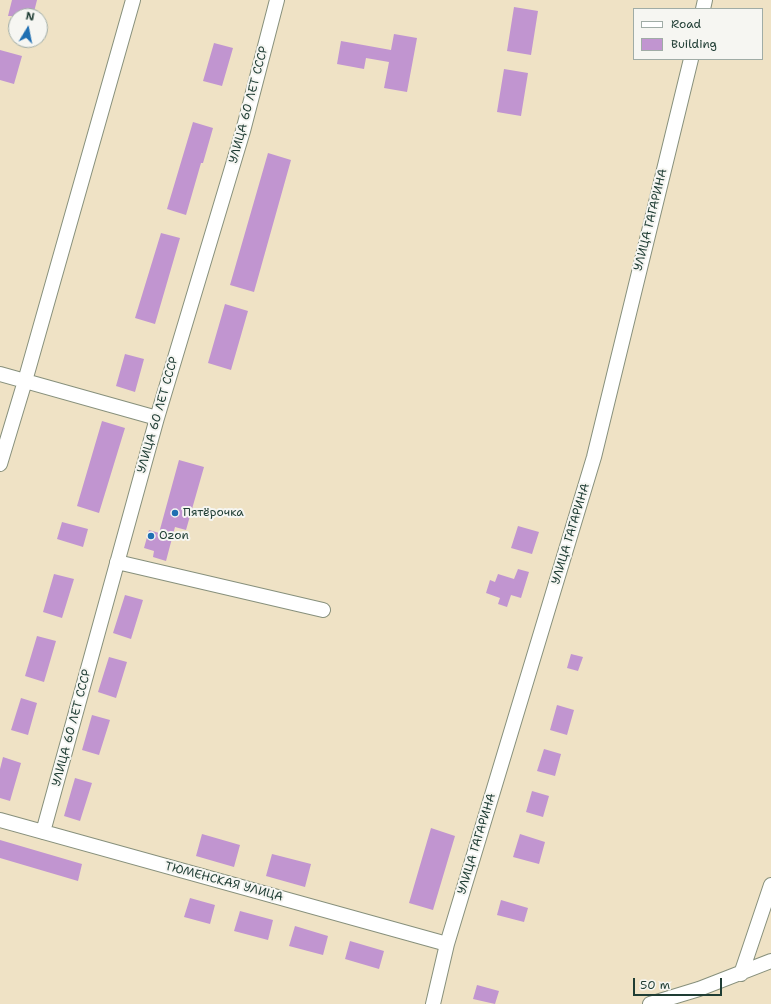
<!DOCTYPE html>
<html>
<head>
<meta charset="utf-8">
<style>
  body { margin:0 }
  #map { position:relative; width:771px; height:1004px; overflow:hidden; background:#efe2c5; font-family:"Shantell Sans",sans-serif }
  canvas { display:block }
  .legend { position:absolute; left:633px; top:8px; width:130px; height:52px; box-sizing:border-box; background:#f6f6f2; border:1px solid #a0aca6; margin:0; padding:5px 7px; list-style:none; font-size:12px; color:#1f3d34 }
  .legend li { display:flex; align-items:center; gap:8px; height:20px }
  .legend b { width:20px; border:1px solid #a0aca6 }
  .north { position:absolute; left:8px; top:8px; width:40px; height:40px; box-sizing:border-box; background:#f6f6f2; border:1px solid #a0aca6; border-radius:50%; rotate:10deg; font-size:11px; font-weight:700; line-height:16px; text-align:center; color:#1f3d34 }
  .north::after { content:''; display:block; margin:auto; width:14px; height:18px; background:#1f6fb2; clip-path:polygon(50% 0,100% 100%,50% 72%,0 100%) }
  .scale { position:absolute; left:633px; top:978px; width:89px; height:18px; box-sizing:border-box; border:2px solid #1f3d34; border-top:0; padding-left:5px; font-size:12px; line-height:14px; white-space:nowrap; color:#1f3d34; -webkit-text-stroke:3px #f6f6f2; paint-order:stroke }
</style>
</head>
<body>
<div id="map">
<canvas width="771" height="1004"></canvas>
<ul class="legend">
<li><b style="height:5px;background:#fff"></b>Road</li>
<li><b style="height:11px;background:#c195d0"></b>Building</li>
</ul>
<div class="north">N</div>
<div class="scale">50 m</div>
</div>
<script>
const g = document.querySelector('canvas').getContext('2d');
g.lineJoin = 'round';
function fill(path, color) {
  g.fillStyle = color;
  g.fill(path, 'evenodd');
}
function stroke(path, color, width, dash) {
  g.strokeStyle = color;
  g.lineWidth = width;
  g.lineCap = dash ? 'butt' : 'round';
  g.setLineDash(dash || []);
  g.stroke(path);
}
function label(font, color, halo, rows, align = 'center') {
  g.font = font + ' "Shantell Sans",sans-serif';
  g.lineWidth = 4;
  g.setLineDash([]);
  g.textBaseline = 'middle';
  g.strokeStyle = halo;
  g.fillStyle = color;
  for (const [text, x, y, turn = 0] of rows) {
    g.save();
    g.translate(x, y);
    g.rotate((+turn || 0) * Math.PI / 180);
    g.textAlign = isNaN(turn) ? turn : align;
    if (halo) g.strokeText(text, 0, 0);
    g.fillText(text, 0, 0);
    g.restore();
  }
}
const building = new Path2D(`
  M12,0h25l-4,16h-25z
  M514,7l24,4 -7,44 -24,-4z
  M394,34l23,4 -10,54 -23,-4 5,-26 -23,-4 -2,11 -27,-5 4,-23 50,9z
  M214,43l19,5 -11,38 -19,-5z
  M0,50l22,6 -8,28 -14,-4z
  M504,69l24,4 -7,43 -24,-4z
  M193,122l20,6 -10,35h-2l-15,52 -19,-6z
  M268,153l23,7 -37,132 -24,-7z
  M161,233l19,5 -25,86 -20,-6z
  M225,304l23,7 -17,59 -23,-7z
  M125,354l19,5 -9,33 -19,-6z
  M102,421l23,7 -26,85 -22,-7z
  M179,460l25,7 -18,63 -11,-3 -9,34 -13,-4 1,-6 -10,-3 5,-18 10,3z
  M62,522l26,7 -5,18 -26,-8z
  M518,526l21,6 -7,22 -21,-6z
  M518,569l11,3 -8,26 -10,-3 -4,12 -9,-3 2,-6 -14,-5 4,-13 5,2 3,-8 16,5z
  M54,574l20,5 -12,39 -19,-6z
  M125,595l18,5 -12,39 -18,-6z
  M37,636l19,5 -12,41 -19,-6z
  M571,654l12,3 -5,14 -11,-3z
  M109,657l18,5 -11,36 -18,-6z
  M21,698l16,5 -9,32 -17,-5z
  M557,705l17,5 -7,25 -17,-5z
  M92,715l18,5 -11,35 -17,-5z
  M544,749l17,5 -6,22 -18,-5z
  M3,757l18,6 -11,38 -10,-3v-29z
  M75,778l17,5 -12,38 -16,-5z
  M532,791l17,5 -6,21 -17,-5z
  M431,828l24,8 -22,74 -24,-7z
  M202,834l38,11 -6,22 -38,-11z
  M520,834l25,8 -6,22 -26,-7z
  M0,840l82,24 -4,17 -78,-23z
  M272,854l39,10 -6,23 -39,-11z
  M190,898l25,7 -5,19 -26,-7z
  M501,900l27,8 -4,14 -27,-7z
  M240,911l33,9 -5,20 -34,-9z
  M295,926l33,10 -5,19 -34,-9z
  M350,941l34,10 -5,18 -34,-10z
  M477,985l22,6 -4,13 -22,-5z`);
const minor = new Path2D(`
  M703,9l2,-9
  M0,374l157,44
  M0,464l25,-83 108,-381
  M117,562l206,48
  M0,820l447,124
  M43,832l114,-414 86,-287 34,-131
  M741,974l30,-89
  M433,1004l14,-60 147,-487 97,-398
  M650,1004l49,-15 72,-28`);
const markers = [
  [175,513,4,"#1f6fb2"],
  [151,536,4,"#1f6fb2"]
];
const streetNames = [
  ["УЛИЦА 60 ЛЕТ СССР",249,105,-75],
  ["УЛИЦА ГАГАРИНА",651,220,-76],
  ["УЛИЦА 60 ЛЕТ СССР",158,415,-74],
  ["УЛИЦА ГАГАРИНА",571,534,-73],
  ["УЛИЦА 60 ЛЕТ СССР",72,728,-75],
  ["УЛИЦА ГАГАРИНА",477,844,-73],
  ["ТЮМЕНСКАЯ УЛИЦА",224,882,15]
];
const poiNames = [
  ["Пятёрочка",183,513],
  ["Ozon",159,536]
];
fill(building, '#c195d0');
stroke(minor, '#87907c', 16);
stroke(minor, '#fff', 14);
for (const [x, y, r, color] of markers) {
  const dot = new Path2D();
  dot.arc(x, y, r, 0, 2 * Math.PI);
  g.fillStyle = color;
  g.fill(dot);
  stroke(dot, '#f6f6f2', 1.5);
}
label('12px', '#1f3d34', '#f6f6f2', streetNames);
label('12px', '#1f3d34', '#f6f6f2', poiNames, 'left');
</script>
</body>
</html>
